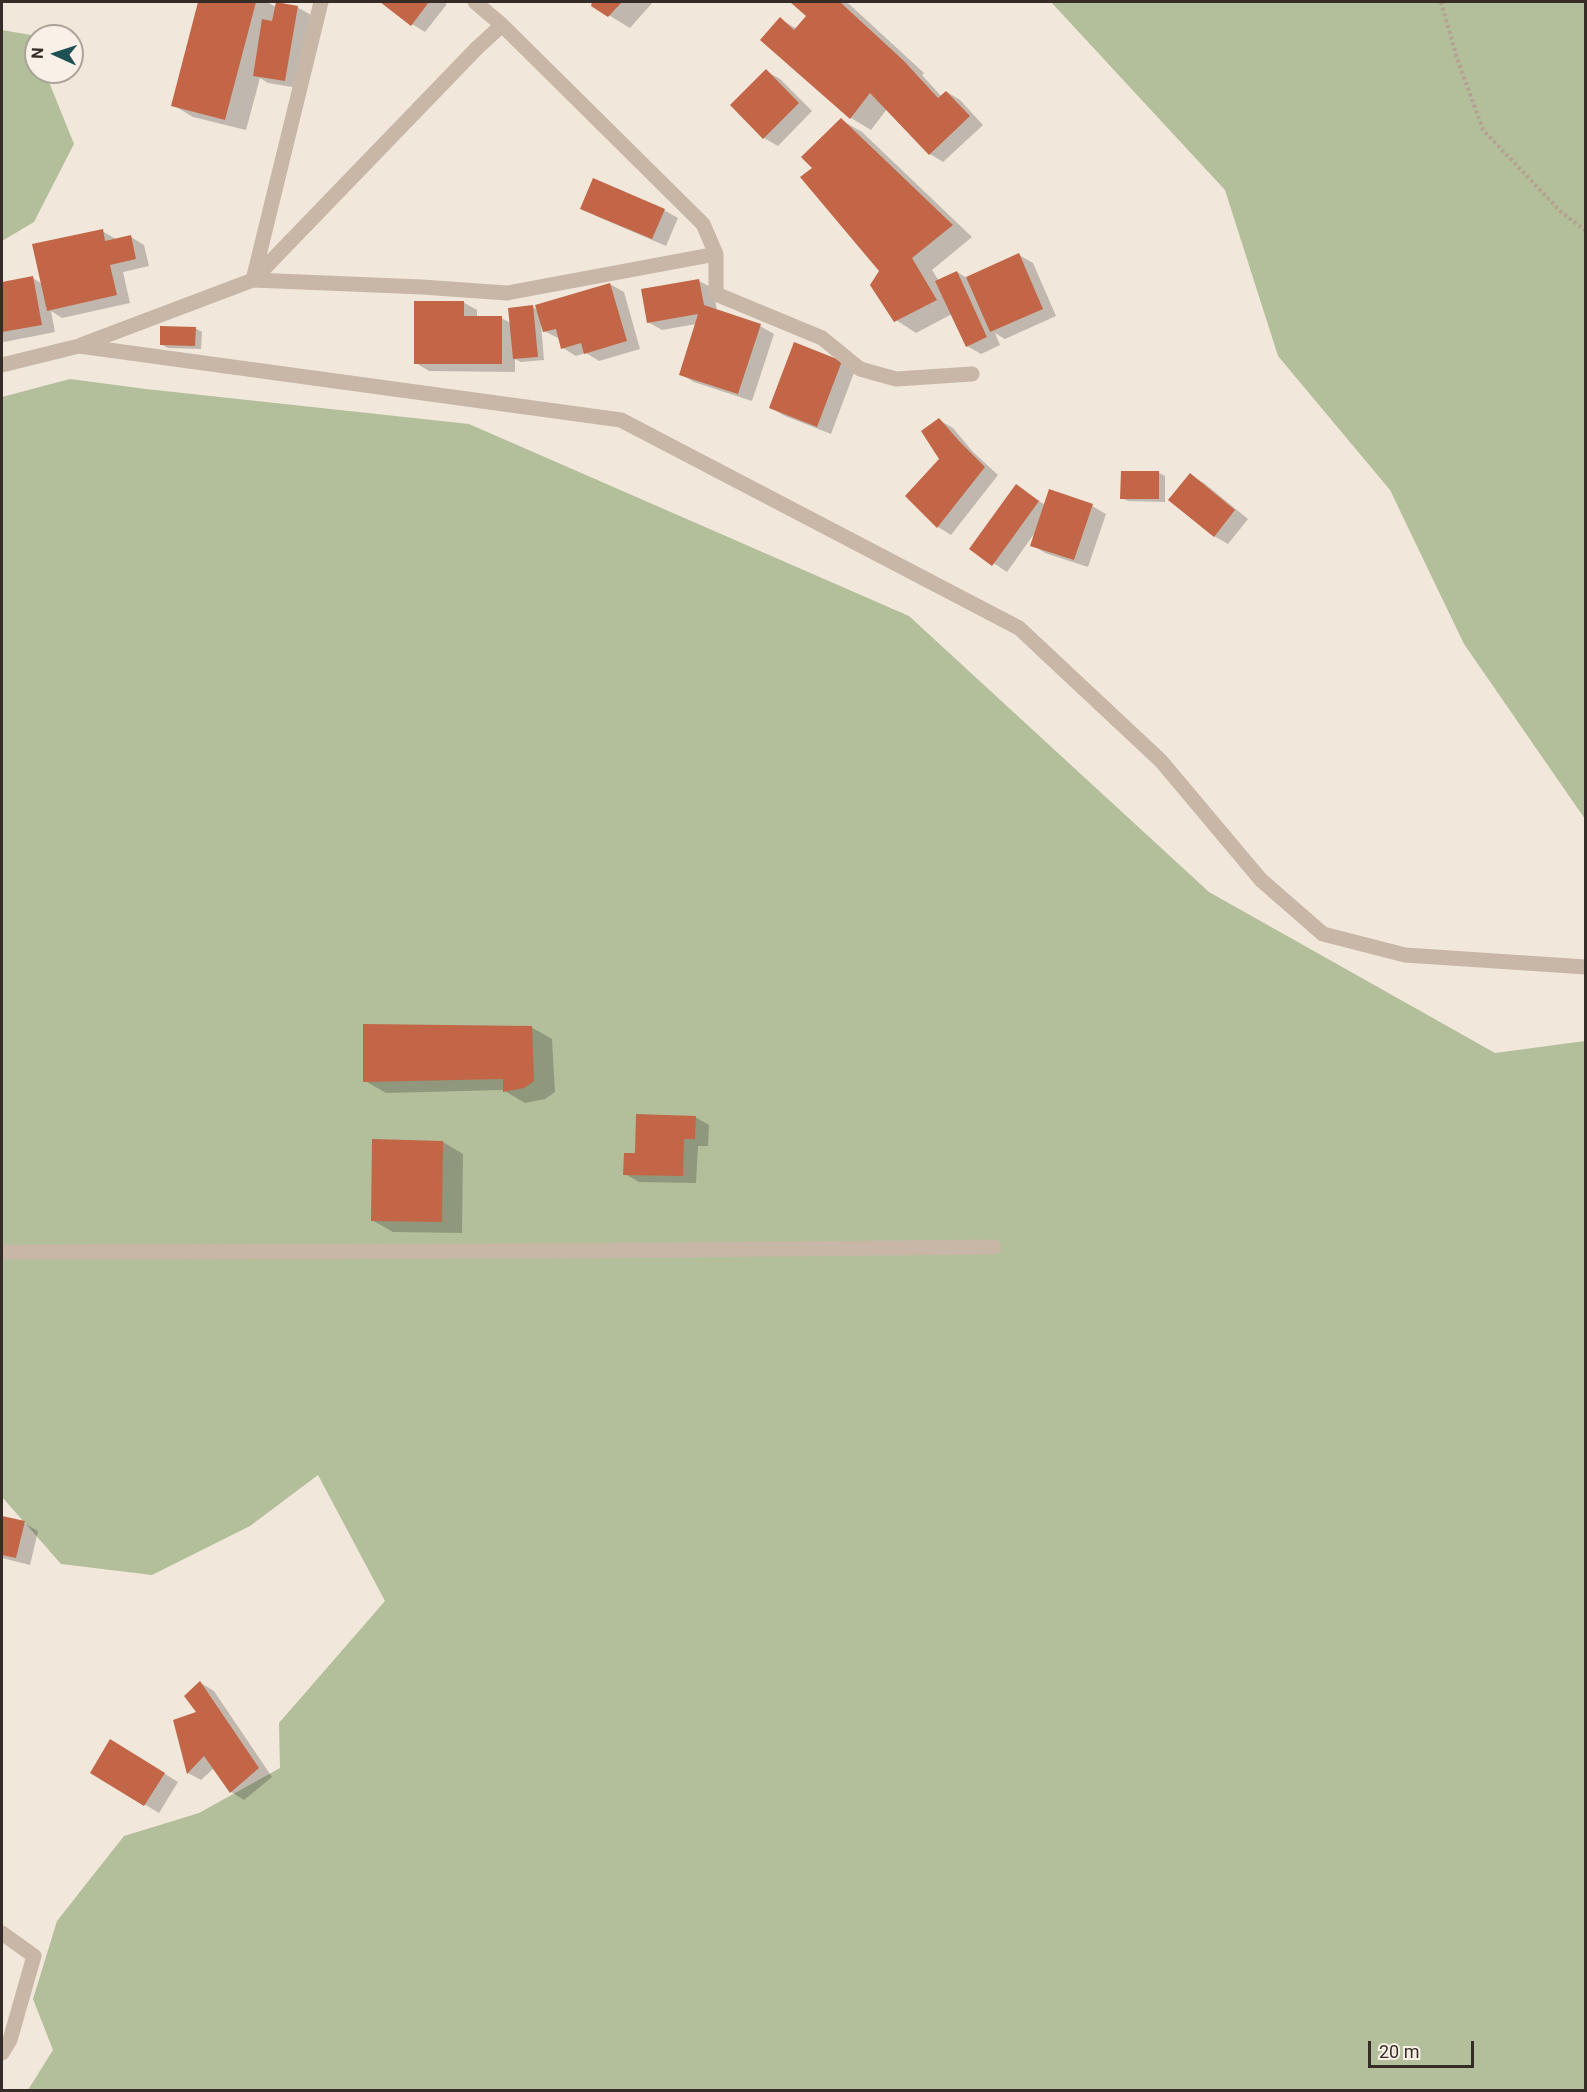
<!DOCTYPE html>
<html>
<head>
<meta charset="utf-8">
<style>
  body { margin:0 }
  #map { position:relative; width:1587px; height:2092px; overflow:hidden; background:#f1e7db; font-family:Roboto,sans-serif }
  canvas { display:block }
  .frame { position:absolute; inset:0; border:3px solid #352c27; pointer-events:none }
  .north { position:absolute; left:24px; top:24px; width:60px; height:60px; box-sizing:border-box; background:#f9f1e7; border:2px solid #aba29a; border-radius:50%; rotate:273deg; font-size:16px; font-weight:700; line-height:24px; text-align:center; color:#352c27 }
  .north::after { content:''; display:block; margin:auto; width:21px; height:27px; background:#1e5155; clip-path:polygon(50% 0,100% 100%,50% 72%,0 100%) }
  .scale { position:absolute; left:1368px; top:2041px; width:106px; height:27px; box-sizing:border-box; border:3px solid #352c27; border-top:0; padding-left:8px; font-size:18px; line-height:21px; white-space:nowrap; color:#352c27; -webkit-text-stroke:4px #f9f1e7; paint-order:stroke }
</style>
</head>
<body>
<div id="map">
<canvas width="1587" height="2092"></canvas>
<div class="frame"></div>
<div class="north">N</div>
<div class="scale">20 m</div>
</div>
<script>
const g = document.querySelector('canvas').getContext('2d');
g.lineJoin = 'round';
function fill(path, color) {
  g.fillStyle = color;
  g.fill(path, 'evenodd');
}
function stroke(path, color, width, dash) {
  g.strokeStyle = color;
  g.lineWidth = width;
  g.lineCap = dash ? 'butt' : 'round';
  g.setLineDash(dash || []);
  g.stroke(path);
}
const green = new Path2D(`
  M1051,2h534v817l-121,-175 -74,-154 -112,-134 -53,-166z
  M2,30l29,5 5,14v23h9l29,72 -40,78 -32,19z
  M70,379l76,10 323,35 440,192 300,276 286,161 90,-12v1049h-1557l25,-40 -20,-51 24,-78 67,-85 75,-23 81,-45 -1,-45 106,-122 -67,-126 -68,51 -98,49 -91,-11 -59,-67v-1100z`);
const shadow = new Path2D(`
  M200,2h67l9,5h21l14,8 -13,73 -30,-5 -8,-5 -14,52 -53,-13 -20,-12z
  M382,2h61l4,2 -22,28 -13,-8z
  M593,2h60l-23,26 -38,-23z
  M792,2h52l5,2 75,69 -2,2 20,22 5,-5 13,8 23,25 -40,37 -13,-8 -43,-45 -16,21 -20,-12 -71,-99 17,10 11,-13z
  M766,71l14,8 32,32 -34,35 -14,-8 -32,-33z
  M841,120l21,12 110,105 -40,33 7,11 18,-9 10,6 52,-23 14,8 23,53 -51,23 -10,-6 5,12 -19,9 -14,-8 -15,-32 -36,19 -20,-13 -15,-49 -67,-103z
  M594,180l70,30 14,8 -12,28 -70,-30 -14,-8z
  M102,231l14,8 15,-2 13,8 5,21 -26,6 7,31 -68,15 -11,-7 4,21 -51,10 -2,-2v-56l31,-6 9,6z
  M699,281l14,7 4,23 43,15 14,8 -22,67 -58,-19 -14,-8 16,-50 -34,6 -14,-8z
  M610,284l14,8 16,57 -41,12 -13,-8 -10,3 -13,-8 -3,-9 -16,-8 -3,-7 3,36 -23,2 -6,-3v13l-86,-1 -13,-8 47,-61 14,8v8h24l10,5 22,-16 5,3z
  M195,328l7,4 -1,17 -33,-1 -7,-4z
  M842,362l13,8 -24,64 -46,-18 -14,-8z
  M939,420l14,8 20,24 25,23 -47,60 -13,-8 3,-68z
  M1159,473l6,3v26l-37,-1 -6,-3z
  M1190,475l14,8 44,36 -20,25 -14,-8z
  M1017,486l28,19 47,1 14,8 -18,53 -43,-14 -13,-8 2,-11 -27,38 -35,-23z
  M531,1027l21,12 3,53 -10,7 -20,4 -22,-13 -117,3 -21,-12z
  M695,1117l14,8 -1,21h-10l-2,37 -57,-1 -14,-8 12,-19z
  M443,1142l20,12 -1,79 -69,-1 -21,-12z
  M2,1518l22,5 14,8 -8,34 -28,-7z
  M201,1683l13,8 58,86 -28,23 -13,-8 -17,-24 -13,12 -13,-7 11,-60z
  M125,1749l53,33 -19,31 -67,-41z`);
const building = new Path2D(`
  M198,2h58l-31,118 -54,-14z
  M276,2l22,4 -13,75 -32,-5 9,-57 10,2z
  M380,2h49l-18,24z
  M592,2h30l-14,15 -17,-11z
  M790,2h50l64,59 34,37 8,-7 24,25 -41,39 -59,-62 -20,26 -90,-79 20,-23 14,13 12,-14z
  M766,69l33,34 -36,36 -33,-34z
  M841,118l112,107 -41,33 25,42 -43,22 -24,-37 9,-14 -79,-94 12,-9 -11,-11z
  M593,178l72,31 -13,30 -72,-30z
  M103,229l2,12 26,-6 5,24 -26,6 7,30 -70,16 -15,-67z
  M1019,253l24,56 -53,23 -24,-55z
  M957,271l30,66 -21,10 -31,-66z
  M33,276l9,49 -40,7v-50z
  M699,279l5,26 57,19 -23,70 -59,-19 19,-61 -51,9 -6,-34z
  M610,283l17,58 -43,13 -3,-11 -20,6 -5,-20 -13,3 -8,-27z
  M414,301h50v15h38v48h-88z
  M533,305l5,52 -25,2 -5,-51z
  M160,326l36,1 -1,19 -35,-1z
  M794,342l48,19 -25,66 -48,-19z
  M939,418l21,24 25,25 -48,61 -32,-32 34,-37 -18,-28z
  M1121,471h38v28h-39z
  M1190,473l45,37 -21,27 -46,-37z
  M1016,484l23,17 -47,65 -23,-17z
  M1049,489l44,15 -19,56 -44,-14z
  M363,1024l169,2 2,55 -10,7 -21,4v-13l-140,3z
  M636,1114l60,2 -1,23h-11l-1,37 -60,-1 1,-22h11z
  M372,1139l71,2 -1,81 -71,-1z
  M2,1516l23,5 -9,37 -14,-3z
  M200,1681l59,87 -29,25 -26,-37 -17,18 -14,-54 23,-8 -12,-16z
  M110,1739l55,34 -21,33 -54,-33z`);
const path = new Path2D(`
  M1441,2l16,56 26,72 78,82 25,19`);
const service = new Path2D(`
  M2,1252l565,-1 427,-4
  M2,1933l32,23 -24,84 -8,13`);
const minor = new Path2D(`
  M321,2l-68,278 169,7 85,6 209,-39 -13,-30 -201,-199 -27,-23
  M716,254v40l106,44 38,31 36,10 76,-5
  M81,345l172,-65 224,-232 25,-23
  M2,365l77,-19 542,74 398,208 142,133 100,119 62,54 82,21 181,12`);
fill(green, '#b3bf9b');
fill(shadow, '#0003');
fill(building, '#c26647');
stroke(path, '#b4a191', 4, [3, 3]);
stroke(service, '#c8b7a7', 15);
stroke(minor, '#c8b7a7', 15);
</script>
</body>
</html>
